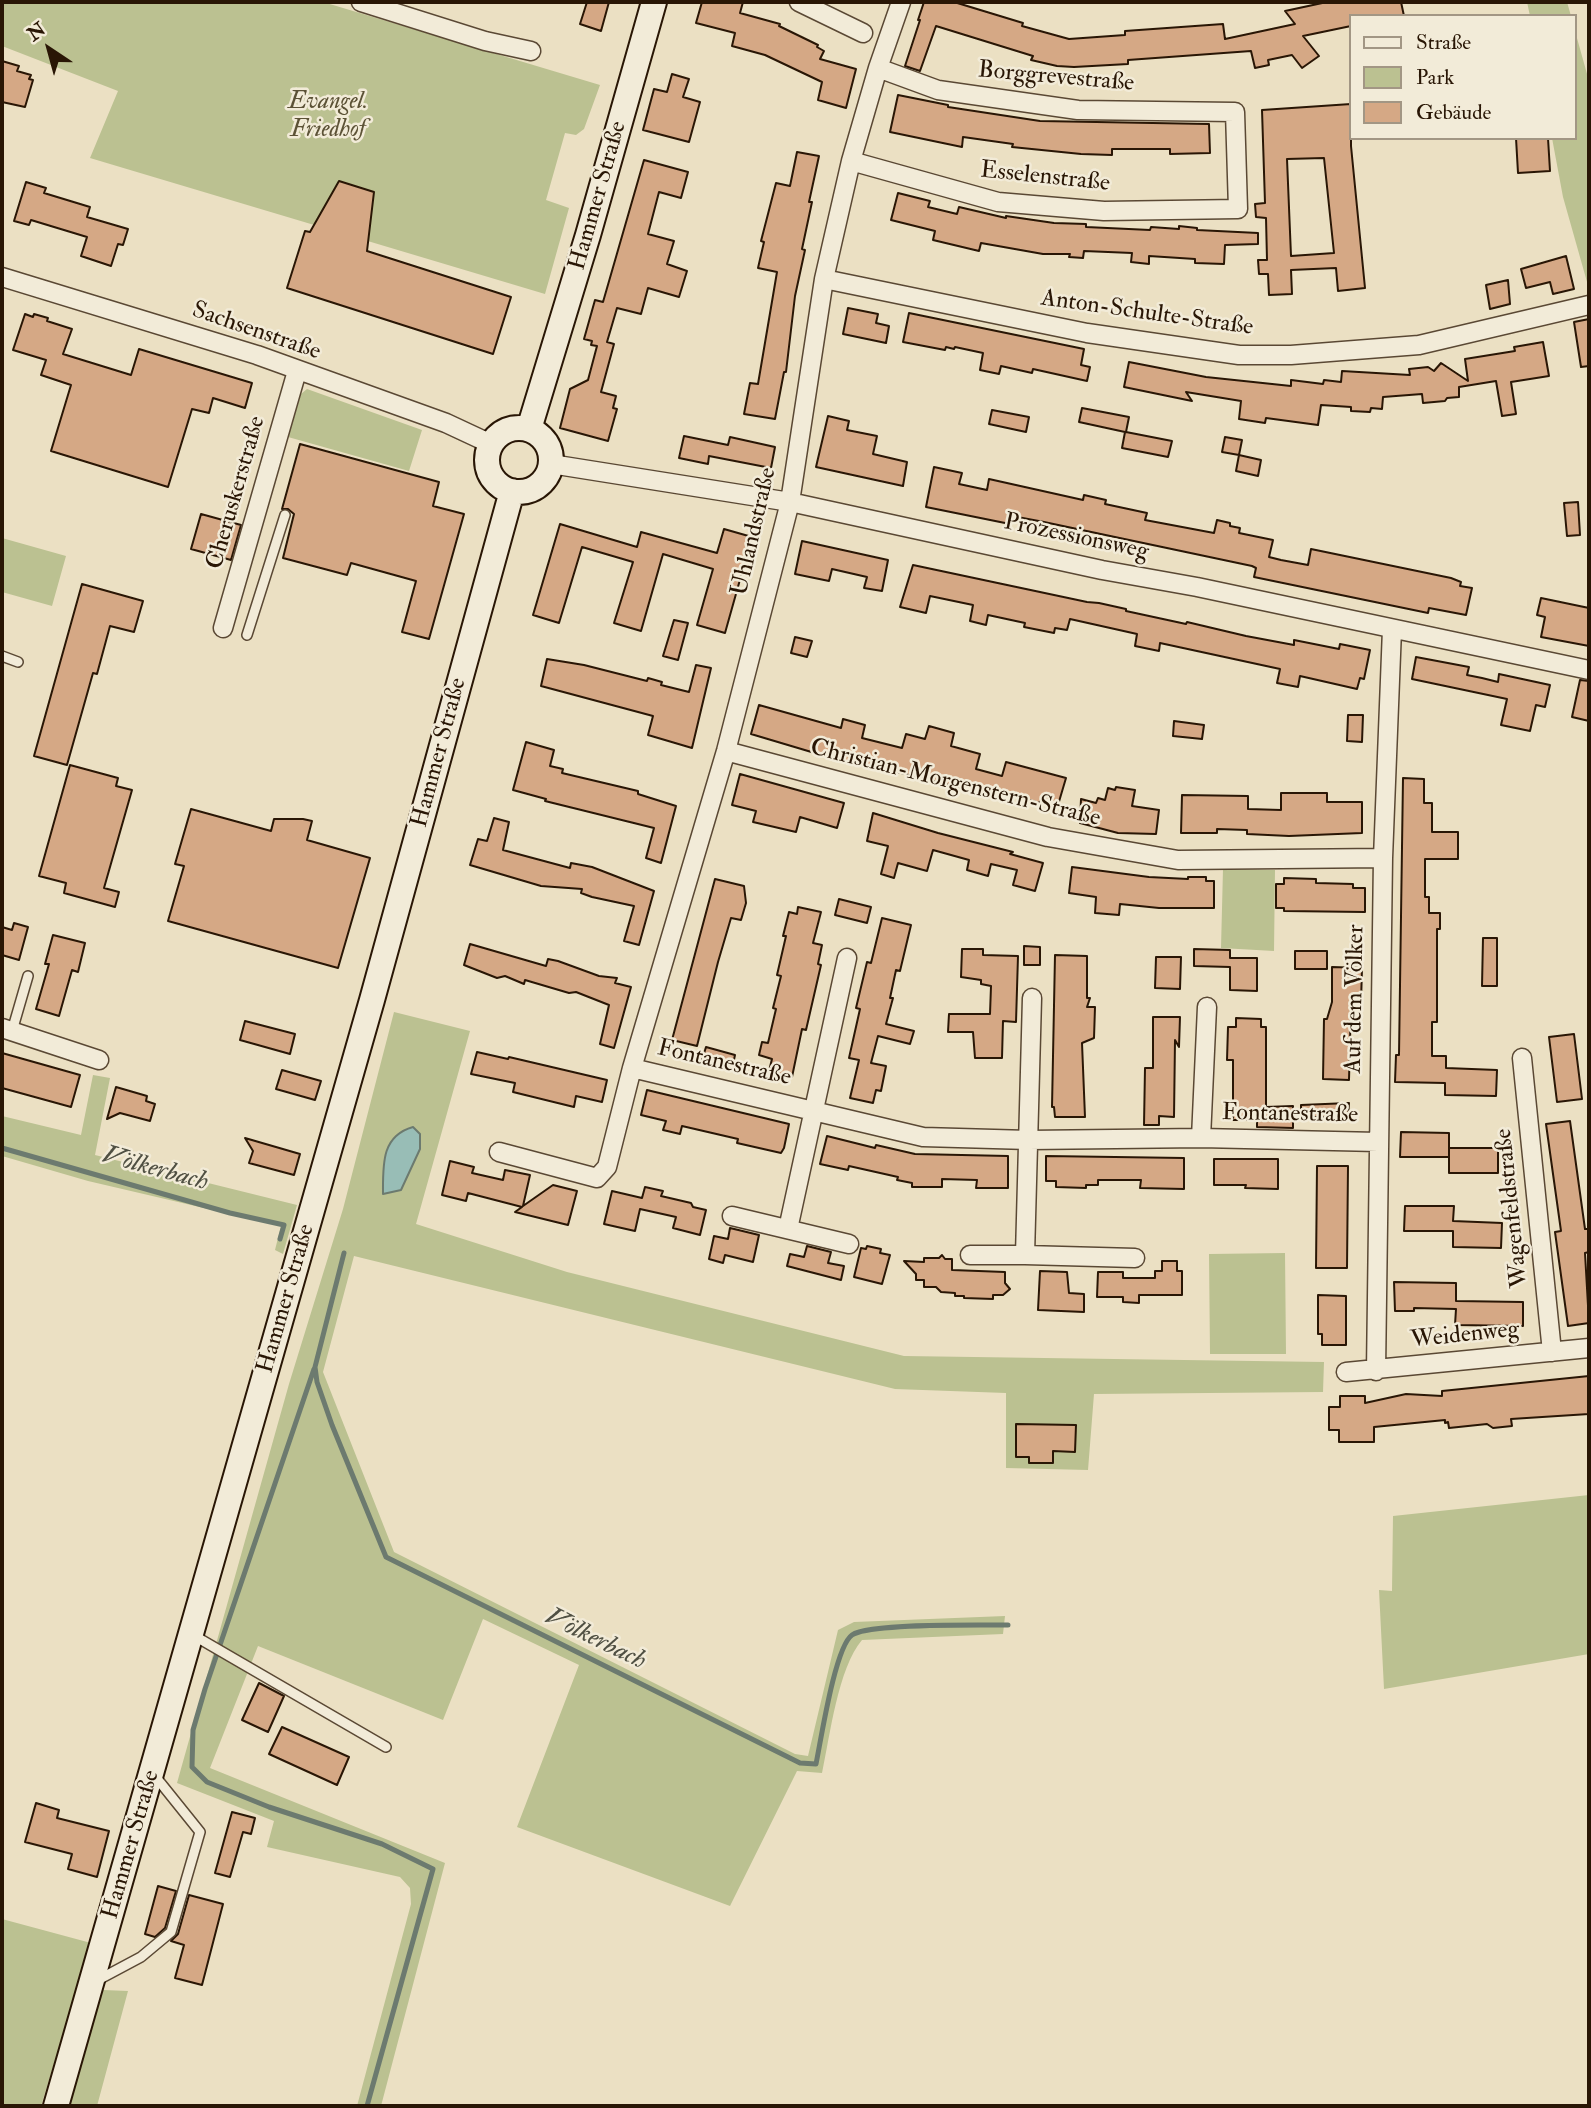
<!DOCTYPE html>
<html>
<head>
<meta charset="utf-8">
<style>
  body { margin:0 }
  #map { position:relative; width:1591px; height:2108px; overflow:hidden; background:#ebe0c3; font-family:"IM FELL Double Pica",serif }
  canvas { display:block }
  .frame { position:absolute; inset:0; border:4px solid #291605; pointer-events:none }
  .legend { position:absolute; left:1349px; top:14px; width:228px; height:126px; box-sizing:border-box; background:#f2ebd8; border:2px solid #a29684; margin:0; padding:9px 12px; list-style:none; font-size:21px; color:#291605 }
  .legend li { display:flex; align-items:center; gap:14px; height:35px }
  .legend b { width:35px; border:2px solid #a29684 }
  .north { position:absolute; left:14px; top:14px; width:70px; height:70px; -webkit-text-stroke:5px #f2ebd8; paint-order:stroke; rotate:324deg; font-size:19px; font-weight:700; line-height:28px; text-align:center; color:#291605 }
  .north::after { content:''; display:block; margin:auto; width:24px; height:32px; background:#291605; clip-path:polygon(50% 0,100% 100%,50% 72%,0 100%) }
</style>
</head>
<body>
<div id="map">
<canvas width="1591" height="2108"></canvas>
<div class="frame"></div>
<ul class="legend">
<li><b style="height:9px;background:#f2ebd8"></b>Straße</li>
<li><b style="height:19px;background:#bbc191"></b>Park</li>
<li><b style="height:19px;background:#d5a885"></b>Gebäude</li>
</ul>
<div class="north">N</div>
</div>
<script>
const g = document.querySelector('canvas').getContext('2d');
g.lineJoin = 'round';
function fill(path, color) {
  g.fillStyle = color;
  g.fill(path, 'evenodd');
}
function stroke(path, color, width, dash) {
  g.strokeStyle = color;
  g.lineWidth = width;
  g.lineCap = dash ? 'butt' : 'round';
  g.setLineDash(dash || []);
  g.stroke(path);
}
function label(font, color, halo, rows, align = 'center') {
  g.font = font + ' "IM FELL Double Pica",serif';
  g.lineWidth = 5;
  g.setLineDash([]);
  g.textBaseline = 'middle';
  g.strokeStyle = halo;
  g.fillStyle = color;
  for (const [text, x, y, turn = 0] of rows) {
    g.save();
    g.translate(x, y);
    g.rotate((+turn || 0) * Math.PI / 180);
    g.textAlign = isNaN(turn) ? turn : align;
    if (halo) g.strokeText(text, 0, 0);
    g.fillText(text, 0, 0);
    g.restore();
  }
}
const green = new Path2D(`
  M2,2h321l277,83 -16,44 -8,6 -11,-2 -19,67 23,8 -24,86 -455,-136 28,-67 -116,-45z
  M1527,2h40l4,14h-41z
  M1575,31l14,50v208l-26,-92 -11,-59h23z
  M307,389l115,41 -13,41 -121,-34 13,-43z
  M2,538l64,18 -14,50 -50,-14z
  M1223,869l52,1 -1,81 -53,-3z
  M394,1012l76,19 -54,193 151,48 337,84 420,6 -1,30 -229,2 -6,76 -82,-2v-75l-111,-4 -541,-133 -31,116 71,180 401,202 13,2 30,-126 16,-8 151,-6 -2,18 -141,6c-24,28 -32,96 -40,133l-25,-2 -67,135 -213,-79 62,-162 -96,-46 -40,101 -185,-74 -48,122 235,95 -64,243h-24l54,-202 -1,-16 -10,-11 -133,-30 7,-26 -97,-38 112,-399 54,-175z
  M93,1075l17,3 -15,77 202,50 -14,49 -8,-4 6,-24 -193,-45 -86,-25v-40l79,19z
  M1285,1253l1,101h-76l-1,-100z
  M1589,1495v159l-205,35 -5,-99 13,1 1,-75z
  M2,1919l89,24 -50,163h-39z
  M103,1990l25,1 -31,115h-27z`);
const water = new Path2D(`
  M413,1127l7,7v15l-19,41 -18,4c0,-29 -2,-58 30,-67z`);
const stream = new Path2D(`
  M2,1148l228,65 54,12 -4,14
  M344,1253l-29,114 2,15 15,43 54,132 414,206 16,1c5,-24 19,-117 36,-129 17,-12 128,-10 156,-10
  M314,1369l-109,320 -12,41 -1,37 15,15 62,25 113,37 51,25 -66,237`);
const building = new Path2D(`
  M587,2h22l-8,29 -21,-7z
  M702,2h41l-3,11 40,11 -1,2 39,19 -1,2 7,4 -4,8 36,10 -10,39 -28,-8 4,-18 -57,-27 -33,-9 3,-13 -39,-10z
  M924,2h30l69,21 -1,3 47,13 56,-4v-4l98,-7 2,15 70,-15 -10,-13 42,-9h74l3,14h-53v10l-48,10 16,20 -17,12 -10,-13 -24,5 1,5 -14,3 -4,-17 -123,9v4l-54,3 -17,-1 -26,-6 2,-4 -97,-30 -16,45 -15,-5 15,-46h-2z
  M2,61l17,5 -2,5 14,4 -2,4 4,1 -8,27 -23,-5z
  M672,74l17,5 -6,18 17,5 -11,40 -46,-12 11,-41 13,3z
  M898,95l50,10v2l92,14 169,3 1,29 -40,1v-5h-58v6l-31,-1 -69,-7 1,-3 -50,-7 -1,10 -72,-15z
  M1351,104v42l14,142 -27,3 -2,-23 -45,2 1,24 -23,1 -1,-21h-9l-1,-14h9l-1,-42 -10,-1 -1,-13 10,-1 -3,-93zM1324,158l10,95 -43,3 -4,-97z
  M1516,138h32l2,33 -32,2z
  M797,152l22,4 -10,46h3l-10,47 3,1 -10,46 -9,76h-2l-9,47 -31,-5 6,-31 8,1 19,-112 -19,-4 6,-26 -3,-1 15,-58 14,3z
  M644,160l44,12 -7,26 -22,-6 -11,42 26,7 -7,23 20,7 -8,26 -31,-9 -7,26 -24,-6 -10,34 7,2 -13,48 15,4 -3,12 4,1 -9,32 -48,-13 10,-39 18,-9 9,-34 -6,-1 1,-4 -8,-2 11,-39 8,2z
  M339,181l35,11 -7,59 144,46 -18,57 -206,-66 18,-57 5,1z
  M26,182l20,6 -2,5 46,14 -3,10 41,12 -5,16 -5,-1 -7,22 -30,-10 6,-19 -56,-17 -2,5 -15,-4z
  M898,193l32,8 -2,6 29,7 2,-7 47,11v-2l48,7 32,1v3l64,3 1,-3 28,2v-3l18,2v2l61,3v11l-33,1 -1,19 -29,-1v-4l-46,-3v8l-18,-2 1,-9 -48,-2 -1,7 -14,-1 1,-3h-27l-62,-11 -2,8 -46,-11 2,-9 -44,-11z
  M1566,256l8,33 -21,5 -3,-12 -24,6 -5,-19z
  M1508,280l2,24 -20,5 -4,-24z
  M848,308l30,6 -2,9 13,3 -3,17 -43,-9z
  M909,313l175,36 -3,16 9,2 -3,14 -54,-12 -1,4 -31,-7 -2,8 -19,-4 3,-17 -28,-6 -1,2 -8,-2 -1,3 -42,-8z
  M25,314l8,3 1,-3 14,4 -1,3 25,8 -9,25 68,21 8,-26 113,34 -7,25 -32,-10 -4,15 -17,-4 -24,78 -117,-36 20,-66 -30,-10 5,-15 -33,-10z
  M1589,319v47l-8,1 -7,-45z
  M1543,342l6,34 -38,6 5,32 -14,2 -6,-35 -37,6v10l-12,1 -2,3 -22,2 -1,-9 -39,3 -1,12 -11,-1 -1,4 -19,-1v-4l-30,-2 -3,20 -52,-7 -1,5 -26,-4 2,-18 -55,-9 6,9 -68,-14 5,-25 77,15 85,9v-6l32,4 1,-4 17,2 1,-11 68,4 -1,-6 19,-2 6,4 7,-8 27,18 -3,-22 50,-8 -1,-4z
  M1082,408l47,9 -3,15 46,9 -4,16 -46,-9 3,-16 -46,-10z
  M992,410l37,7 -3,15 -37,-8z
  M828,416l21,5 -2,9 30,6 -4,18 34,8 -4,24 -87,-19z
  M684,436l44,9 2,-8 45,10 -4,21 -62,-12 -1,8 -29,-6z
  M1225,437l17,3 -3,15 -17,-3z
  M300,444l139,38 -6,24 31,8 -35,125 -27,-7 14,-51 -65,-18 -4,12 -64,-17 11,-44 -6,-5h-6z
  M1239,455l22,5 -3,16 -22,-5z
  M934,467l28,6 -3,11 28,6 2,-11 94,21 1,-5 22,5 -1,4 42,9 -2,7 69,13 3,-13 13,3v3l10,2 -1,5 34,7 -4,17 12,3 27,5 3,-16 140,29 10,4 -1,4 12,2 -6,27 -37,-7 -1,5 -174,-36 2,-9 -4,-2 -208,-44 -32,-6 -2,8 -84,-17z
  M1578,502l2,33 -13,1 -3,-33z
  M201,514l40,11 -10,35 -40,-11z
  M560,524l77,23 4,-15 76,21 7,-24 28,8 -27,96 -28,-8 16,-56 -50,-15 -22,77 -27,-8 19,-61 -51,-15 -23,76 -26,-8z
  M802,541l86,19 -6,31 -18,-3 3,-11 -35,-8 -3,12 -34,-7z
  M913,565l174,37 12,1 27,6v2l60,13 1,-2 59,14 48,9v-5l45,9 1,-5 30,6 -6,29 -4,-1 -3,11 -57,-13 -2,11 -21,-4 3,-14 -120,-26 -1,8 -24,-5 2,-12 -67,-15 -3,11 -12,-2 -1,5 -30,-6 1,-4 -37,-8 -2,10 -16,-4 3,-16 -43,-9 -4,17 -26,-6z
  M82,584l61,17 -9,31 -24,-6 -13,48 -4,-1 -26,92 -33,-9z
  M1541,598l48,10v38l-48,-9 4,-20 -8,-2z
  M674,620l14,3 -10,37 -15,-4z
  M795,637l17,4 -5,16 -16,-4z
  M1416,657l53,10 -2,8 15,3 16,4 1,-8 51,11 -5,22 -9,-2 -6,26 -29,-6 6,-26 -95,-20z
  M547,659l37,6 63,16 1,-3 14,4 -1,3 28,7 7,-27 15,3 -19,80 -44,-13 5,-19 -112,-30z
  M1580,680l9,1v40l-17,-4z
  M759,705l82,23 2,-9 22,6 -3,13 40,10 4,-14 19,5 4,-13 25,7 -3,13 29,8 -4,15 26,7 4,-14 60,16 -8,27 -17,-5 -1,3 -56,-15 -2,5 -85,-21 -1,2 -41,-11v2l-104,-31z
  M1348,715h15l-1,27 -15,-1z
  M1174,721l30,4 -2,14 -29,-3z
  M526,742l28,8 -4,16 13,3 -1,4 76,18v3l38,12 -15,57 -15,-5 8,-30 -109,-27 1,-2 -33,-9z
  M70,765l48,13 -2,8 16,4 -28,98 15,4 -4,15 -51,-14 2,-10 -27,-7z
  M740,774l104,29 -7,25 -37,-11 -4,15 -43,-10 3,-11 -24,-6z
  M1403,778l21,1v24h8v29h26v27h-33v38h4v16h11v16h-3v93h-5v34h14v12l51,2 -1,26 -51,-1v-12l-50,-1 1,-27h3z
  M1116,787l19,3 -3,16 27,4 -3,24 -38,-1 -38,-10 1,-24 15,4 2,-5 7,2 3,-12 7,2z
  M1281,793h46v9h35v31l-73,3 -42,-2v-4l-30,-1v4h-36l1,-38 66,1v13l33,1z
  M191,809l80,22 3,-12h29l9,2 -5,19 63,18 -32,110 -170,-47 16,-55 -9,-2z
  M873,813l65,20 75,19 -3,2 33,9 -8,28 -22,-6 4,-15 -26,-6 -3,12 -21,-6 2,-10 -36,-10 -6,21 -29,-8 -4,15 -13,-4 7,-28 -21,-5z
  M494,818l15,4 -6,28 67,18 1,-5 21,4 62,24 -15,54 -15,-4 10,-35 -42,-9 -11,-4 1,-4 -41,-3 -71,-21 8,-26 9,2z
  M1072,867l77,10 39,2v-2h18v4h8v27h-55l-39,-4 -1,11 -24,-2 1,-16 -27,-4z
  M1284,878l32,1v4l37,1v4h12v24l-81,-1v-3h-8v-24h8z
  M715,879l29,7 2,17 -5,17 -10,-2 -13,44 -21,84 -25,-6z
  M839,899l32,8 -4,16 -32,-8z
  M798,907l23,5 -8,31 9,2 -4,19 3,1 -15,65 -4,-1 -10,48 -23,-6 3,-12 -13,-4 3,-13 6,1 8,-34 -3,-1 8,-32 -4,-1 9,-39h-3l6,-24 8,2z
  M882,918l29,7 -11,46 -4,-1 -6,28h3l-7,26 28,7 -4,13 -32,-8 -7,27 15,3 -5,25 -5,-1 -3,13 -23,-5 9,-38 -10,-2 11,-49 -4,-1 11,-46 4,1z
  M14,923l14,4 -9,33 -17,-5v-28l10,3z
  M53,935l32,8 -7,29 -6,-2 -13,46 -23,-7 13,-45h-4z
  M1483,938h14v48h-15z
  M470,944l76,22 2,-7 10,2 41,15 18,2 -2,5 16,4 -17,61 -14,-4 9,-39 -33,-13 -7,1 -44,-13 -1,4 -19,-8 -8,2 -33,-13z
  M1024,946l16,1v18h-16z
  M962,949h21v6l35,1 -2,66 -13,-1 -1,37h-27l-2,-26h-25l1,-18h41l1,-28 -10,-2v-4l-20,-3z
  M1194,949l36,1v8h27v33l-27,-1v-23l-36,-1z
  M1295,951h32v18h-32z
  M1055,955l32,1v42h3l-3,9h8l-1,31 -12,5 3,74h-30l-1,-10h-2z
  M1156,957h25l-1,32 -25,-1z
  M1332,967l30,1 -1,35h-10l-2,77 -26,-1 1,-60h3l5,-17z
  M1153,1017h27l-1,30 -4,-7 -1,77 -15,-1v9h-15l1,-57h8z
  M1236,1018l25,1v8h5v80l27,-1v22l-36,-1v-7h-24v-60h-6l1,-33h8z
  M245,1021l50,13 -5,20 -50,-14z
  M1574,1034l8,65 -25,3 -8,-65z
  M706,1047l29,8 -3,14 -30,-9z
  M477,1052l31,7 1,-2 98,23 -5,22 -26,-6 -2,11 -61,-15 2,-9 -44,-9z
  M2,1053l78,22 -9,32 -69,-19z
  M282,1070l39,11 -6,19 -39,-11z
  M116,1087l31,9 -1,5 9,3 -5,17 -30,-8 -13,6z
  M647,1090l142,34 -5,24 -3,5 -44,-10 1,-4 -56,-13 -2,8 -17,-4 3,-9 -25,-6z
  M1349,1103l-1,14h-47v-12z
  M1570,1121l15,108h4v23l-4,1 4,70 -21,3 -13,-94 6,-1 -15,-107z
  M1401,1132l48,1v24h-49z
  M827,1136l48,12 1,-3 39,9 93,2v32h-32l1,-8 -35,-1v8h-30v-4l-15,-3 1,-3 -49,-11 -1,4 -28,-6z
  M245,1138l55,16 -6,21 -45,-12 4,-12z
  M1449,1148h49v25h-49z
  M1046,1156l138,2v31l-44,-1 1,-8h-43v5h-12v3l-30,-1v-6h-10z
  M1214,1159h64v30l-33,-1 1,-3h-32z
  M450,1161l24,6 -2,6 31,7 2,-10 25,5 -7,31 30,-21 24,6 -9,34 -53,-13 7,-5 -54,-14 -2,8 -24,-6z
  M1317,1166h31l-1,102h-31z
  M645,1187l18,4 -2,5 30,7 2,4 13,3 -6,25 -27,-7 3,-11 -36,-8 -5,22 -31,-7 8,-33 30,7z
  M1405,1206h49l-1,15 49,2 -1,25 -48,-1v-16h-49z
  M730,1228l29,7 -6,27 -28,-7 -2,8 -14,-4 5,-23 14,3z
  M807,1246l24,6 -3,11 16,3 -3,14 -54,-14 3,-12 14,3z
  M867,1246l14,3 -1,4 10,2 -8,29 -28,-7 7,-29 5,1z
  M942,1255l3,4h7v11l53,2v11l5,6 -7,6h-10v4l-29,-1v-2h-9v-3l-14,-1 -5,-5h-12v-7h-8v-6l-12,-13 20,1v-4h15z
  M1162,1261h15v10h5v24h-43v8l-16,-1v-5h-26l1,-25h25v6h32v-7h7z
  M1040,1271l27,1 2,21 15,1v18l-46,-2z
  M1394,1282l62,1v18l67,1v24l-68,-1 1,-16 -42,-1v3h-19z
  M1318,1295l28,1v49h-24v-11h-4z
  M1589,1376v38l-78,5 1,7 -19,2 -6,-4 -38,4 -1,-6 -3,1v-3l-71,7v15h-35v-12h-10v-23h11v-11h25v7l41,-9 36,2v-5z
  M1016,1424l60,1 -1,27 -22,-1v12h-24v-6h-13z
  M259,1683l25,13 -16,36 -26,-12z
  M282,1727l67,30 -12,28 -68,-31z
  M36,1803l23,7 -2,8 52,13 -12,46 -29,-8 4,-15 -47,-12z
  M232,1812l23,6 -4,16 -8,-2 -13,45 -15,-4z
  M158,1886l18,5 -11,37 -10,9 -10,-3z
  M189,1895l34,9 -21,81 -27,-7 9,-33 -13,-4 7,-7z`);
const lane = new Path2D(`
  M247,635l38,-120
  M2,656l16,6
  M12,1031l16,-55
  M193,1635l193,112
  M96,1981l45,-24 30,-25 29,-100 -45,-56`);
const street = new Path2D(`
  M361,2l124,39 46,10
  M799,2l64,31
  M851,161l147,41 106,9 134,-2 -3,-97 -157,-2 -140,-20 -60,-22
  M2,277l255,78 189,68 45,21
  M824,279l263,54 152,22h52l128,-10 170,-40
  M551,464l239,38 312,68 95,17 392,83
  M223,628l74,-257
  M726,751l322,86 130,23 205,-2
  M1032,998l-7,257 110,3
  M2,1028l97,32
  M1522,1058l30,294
  M632,1068l291,69 106,3 172,-2 177,4
  M1201,1138l6,-131
  M499,1152l98,26 10,-11 25,-99 94,-317 64,-249 34,-223 27,-118 27,-93 23,-66
  M732,1216l117,28
  M788,1229l59,-271
  M970,1255h55
  M1376,1371l7,-513 9,-229
  M1346,1372l243,-24`);
const secondary = new Path2D(`
  M487 460a32 32 0 1 1 64 0a32 32 0 1 1-64 0Z
  M529,429l59,-194 66,-233
  M56,2106l316,-1106 140,-509`);
const streetNames = [
  ["Borggrevestraße",1056,78,5],
  ["Esselenstraße",1045,178,6],
  ["Hammer Straße",599,196,-74],
  ["Anton-Schulte-Straße",1147,314,8],
  ["Sachsenstraße",256,332,19],
  ["Cheruskerstraße",237,493,-74],
  ["Uhlandstraße",755,532,-77],
  ["Prozessionsweg",1076,538,12],
  ["Hammer Straße",440,753,-75],
  ["Christian-Morgenstern-Straße",955,784,14],
  ["Auf dem Völker",1356,999,-89],
  ["Fontanestraße",724,1064,13],
  ["Fontanestraße",1290,1115,1],
  ["Wagenfeldstraße",1513,1208,-96],
  ["Hammer Straße",287,1299,-74],
  ["Weidenweg",1465,1336,-6],
  ["Hammer Straße",132,1845,-74]
];
const parkNames = [
  ["Evangel.",328,103],
  ["Friedhof",328,131]
];
const waterNames = [
  ["Völkerbach",155,1170,15],
  ["Völkerbach",595,1640,26]
];
fill(green, '#bbc191');
fill(water, '#98bdb6');
stroke(water, '#6c7a6f', 2);
stroke(stream, '#6c7a6f', 5);
fill(building, '#d5a885');
stroke(building, '#291605', 2);
stroke(lane, '#5a4834', 12);
stroke(street, '#5a4834', 21);
stroke(secondary, '#291605', 28);
stroke(lane, '#f2ebd8', 9);
stroke(street, '#f2ebd8', 18);
stroke(secondary, '#f2ebd8', 24);
label('24px', '#291605', '#f2ebd8', streetNames);
label('italic 24px', '#5c5236', '#f2ebd8', parkNames);
label('italic 26px', '#505043', '#f2ebd8', waterNames);
</script>
</body>
</html>
